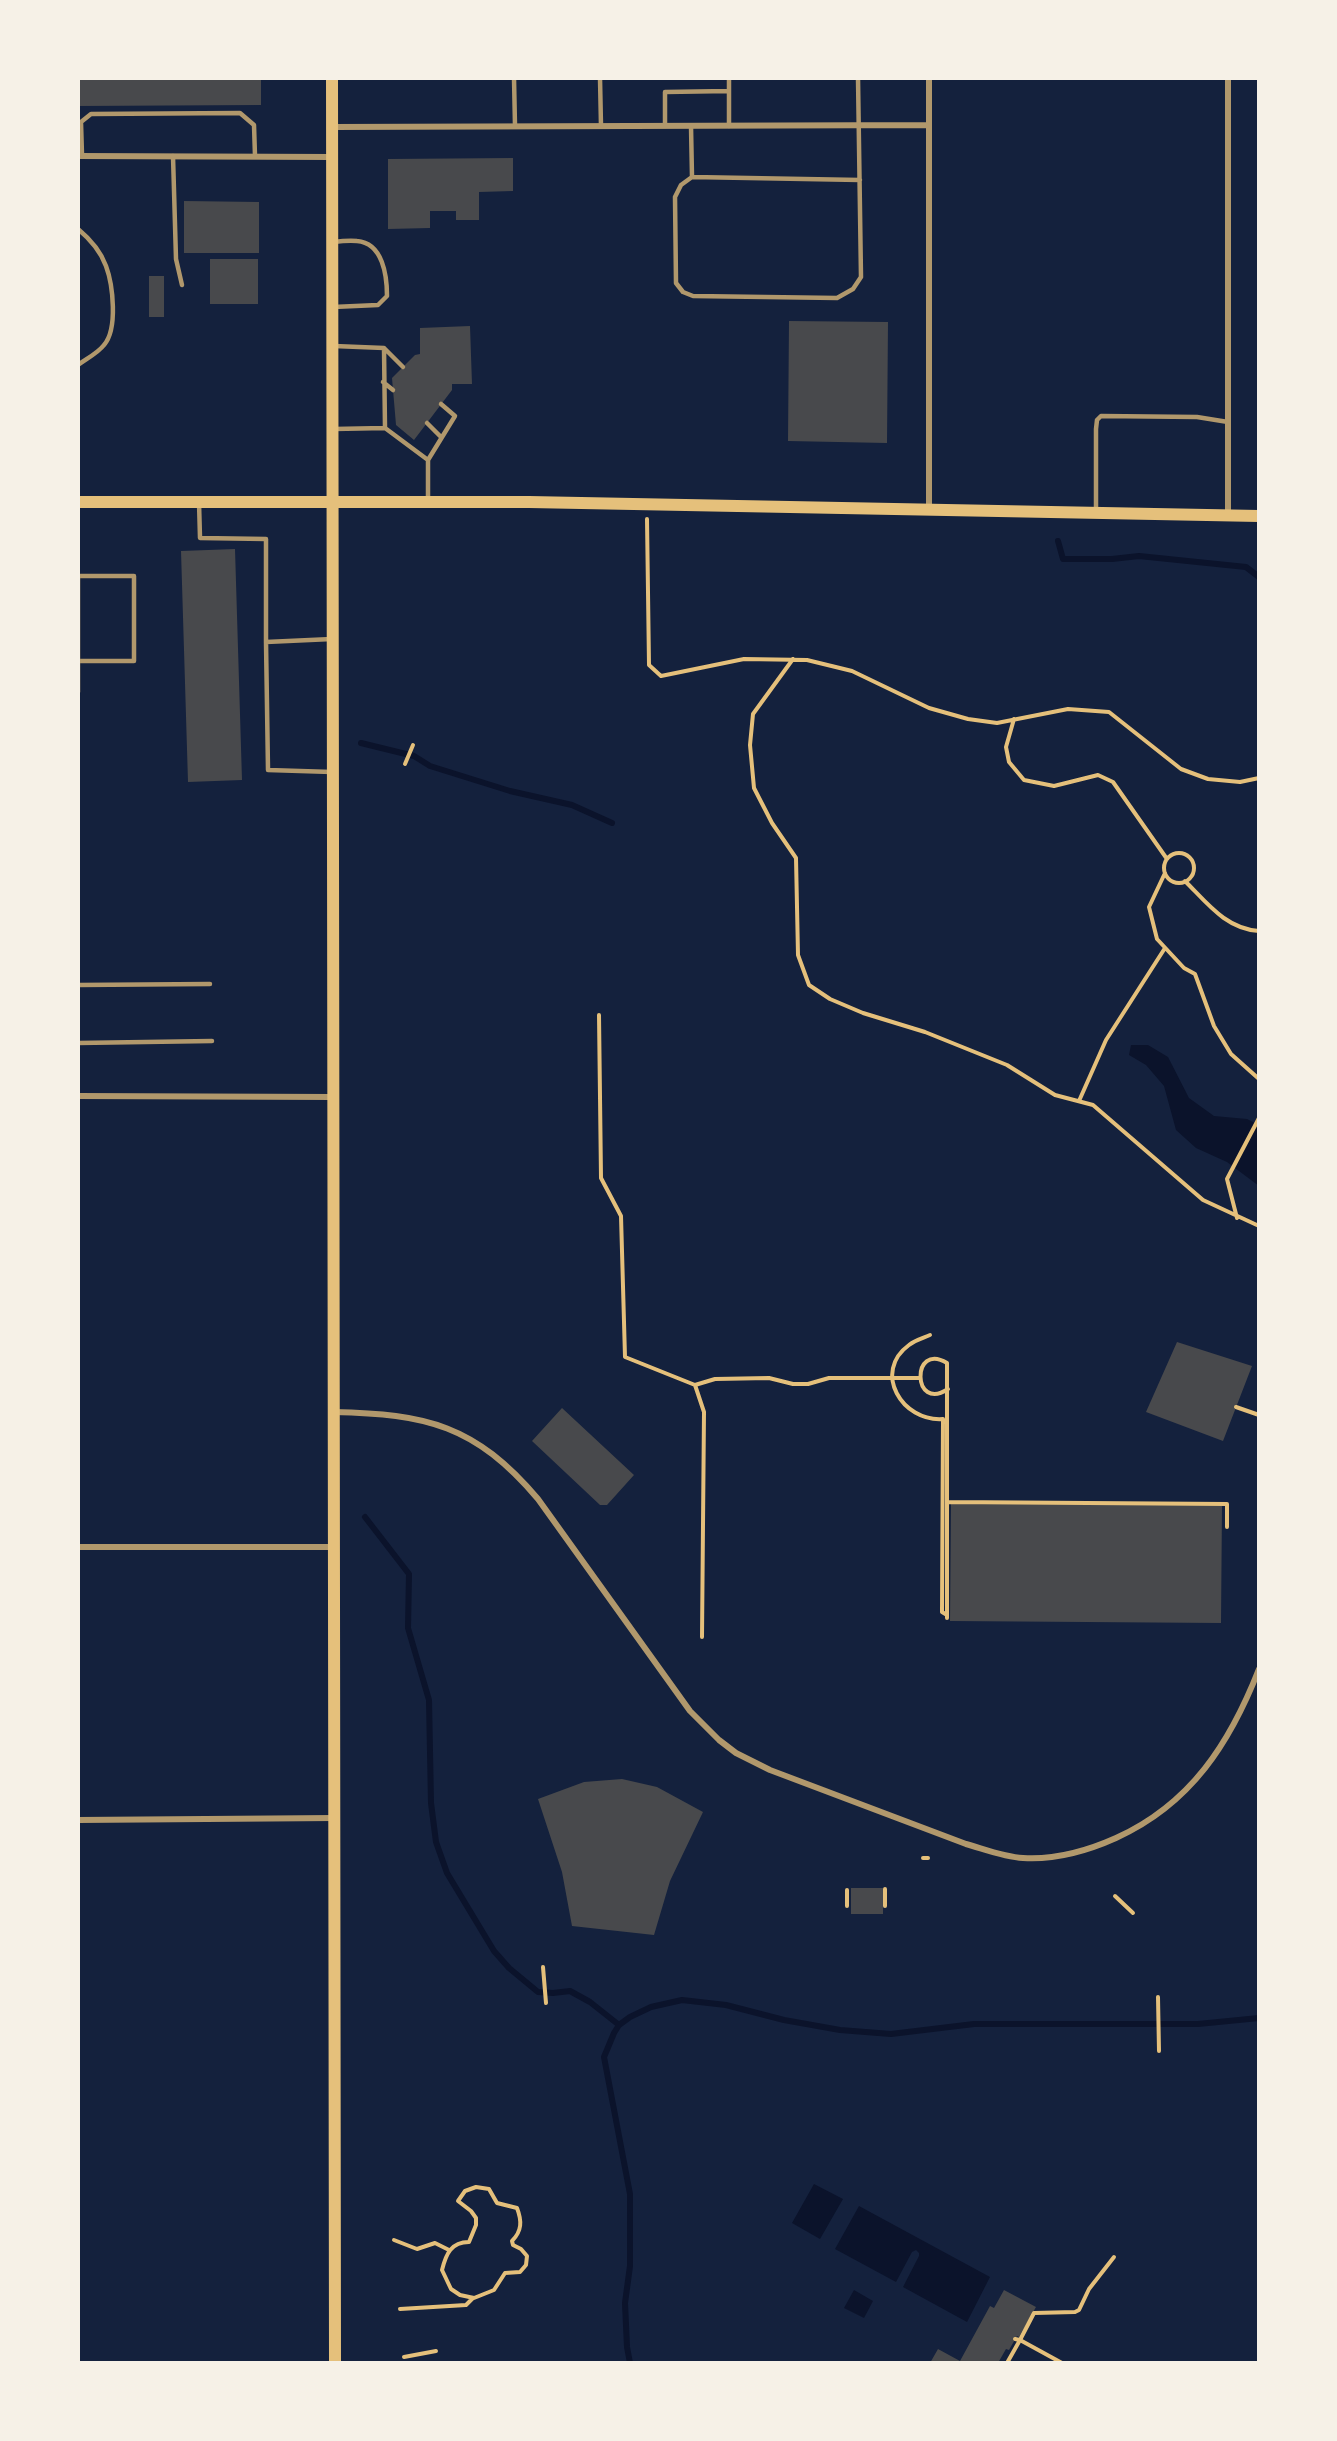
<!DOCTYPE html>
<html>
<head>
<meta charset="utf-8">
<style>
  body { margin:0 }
  #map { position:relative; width:1337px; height:2441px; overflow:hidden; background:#14213d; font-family:"Space Grotesk",sans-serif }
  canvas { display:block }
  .frame { position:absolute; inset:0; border:80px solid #f6f1e7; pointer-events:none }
</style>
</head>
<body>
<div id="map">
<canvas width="1337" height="2441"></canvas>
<div class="frame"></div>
</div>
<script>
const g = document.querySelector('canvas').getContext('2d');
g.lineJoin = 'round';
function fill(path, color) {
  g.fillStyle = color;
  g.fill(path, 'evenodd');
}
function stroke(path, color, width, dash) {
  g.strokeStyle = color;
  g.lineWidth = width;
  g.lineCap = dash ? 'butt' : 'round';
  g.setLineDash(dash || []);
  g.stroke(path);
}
const water = new Path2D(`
  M1131,1045h17l20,12 21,41 25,18 33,3 12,6v61l-32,-24 -31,-14 -20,-18 -12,-44 -18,-21 -17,-10z
  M814,2184l29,15 -23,40 -28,-16z
  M859,2206l131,71 -23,45 -64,-35 16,-31v-3l-3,-3 -4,2 -16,30 -61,-33z
  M854,2290l19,11 -9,17 -20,-10z`);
const stream = new Path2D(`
  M1058,541l5,18h49l27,-3 107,11 13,10
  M361,743l53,13 16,10 80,25 62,14 40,18
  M365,1517l44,57 -1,54 21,72 2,103 5,39 11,31 47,78 15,17 29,24 15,1 17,-2 20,11 29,23
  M630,2363l-3,-16 -2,-44 5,-37v-72l-26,-137 10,-24 5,-8 11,-8 21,-10 31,-7 44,5 58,15 56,10 51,4 83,-10h224l61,-6`);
const building = new Path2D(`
  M78,78h183v27l-183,1z
  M513,158v33l-34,1v28h-23v-9h-26v17l-42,1v-70z
  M184,201l75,1v51h-75z
  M210,259h48v45h-48z
  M149,276h15v41h-15z
  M789,321l99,1 -1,121 -99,-2z
  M470,326l2,58h-20v6l-38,50 -18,-15 -4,-47 23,-23 5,-1v-26z
  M235,549l7,231 -54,2 -7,-231z
  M1177,1342l75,24 -29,75 -77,-29z
  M562,1408l72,67 -27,30h-7l-68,-64z
  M951,1503l271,2 -1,118 -271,-2z
  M622,1779l35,8 46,25 -33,69 -16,54 -82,-9 -10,-54 -24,-73 46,-17z
  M851,1888h32v26h-32z
  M1004,2290l32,17 -17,30 -2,-1 -8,14 -3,-1 -8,14h-68l8,-14 22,12 30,-55 4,2z`);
const path = new Path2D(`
  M647,519l2,146 12,11 83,-17 63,1 45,11 77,37 39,11 29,4 71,-14 41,3 72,57 27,10 32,3 19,-4
  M793,659l-40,55 -3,31 4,43 18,35 24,35 2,97 11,30 21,14 33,14 62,19 82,33 48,30 38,10 110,95 56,26
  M1014,719l-8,28 3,15 15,18 30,6 44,-11 15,7 54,77
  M405,764l8,-19
  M1164 868a15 15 0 1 1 30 0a15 15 0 1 1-30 0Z
  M1165,873l-16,34 8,32 27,29 11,6 19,52 17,28 28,25
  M1185,881c22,22 41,48 74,50
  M599,1015l2,163 20,38 4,141 70,28 9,27 -2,225
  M1079,1101l27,-61 59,-92
  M1237,1218l-10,-39 32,-61
  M930,1335c-7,3 -15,5 -21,10 -37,27 -7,77 34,74l-1,193 5,3
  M695,1385l20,-6 54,-1 24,6h15l21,-6h90
  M1236,1407l23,8
  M948,1502l279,2v23
  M947,1618v-255c-36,-22 -35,50 1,26
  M923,1858h5
  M847,1890v16
  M1115,1896l18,17
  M885,1906v-17
  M543,1967l3,36
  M1158,1997l1,54
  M476,2187l13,2 8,14 20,5c5,13 5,23 -5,33l1,4 8,4 6,7 -1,9 -6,7 -15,1 -11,17 -20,8 -14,-3 -9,-6 -9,-19c4,-16 9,-28 27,-28l7,-17v-7l-5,-7 -13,-10 7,-10z
  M394,2240l23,9 18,-6 14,7
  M400,2309l66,-4 7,-7
  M1015,2339l5,1 14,-27 41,-1 4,-2 10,-21 25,-32
  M404,2357l32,-6
  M1007,2363l13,-23 42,23`);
const service = new Path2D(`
  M514,78l1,48
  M600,78l1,48
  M729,78v48
  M858,78l3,199 -8,12 -16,9 -144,-2 -10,-4 -7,-9 -1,-86 6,-12 11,-8 168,3
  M665,126v-34l64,-1
  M691,126l1,51
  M82,155l-1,-33 10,-8 149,-1 14,12 1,31
  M173,156l3,103 6,26
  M78,229c12,10 23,23 28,37 7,19 12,63 -2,79 -6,8 -18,14 -26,20
  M333,242c8,-1 17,-2 24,-1 26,2 30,35 30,55l-9,9 -45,2
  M334,346l50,2 19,19
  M383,382l10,8
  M427,423l14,14
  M385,428l43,32
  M334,429l51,-1 -1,-80
  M428,501v-41l27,-44 -14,-12
  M199,502l1,36 66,1v103l66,-3
  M1096,511v-82l1,-9 4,-4 96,1 31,5
  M78,576h56v85h-56z
  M266,642l2,128 64,2
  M78,692v-31
  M78,985l132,-1
  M78,1043l134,-2`);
const minor = new Path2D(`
  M929,78v432
  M1228,78v437
  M333,127l596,-2
  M78,156l254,1
  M78,1096l255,1
  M333,1412c94,2 142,13 205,87l152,212 29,29 17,13 34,17 196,74c18,5 38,13 57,14 32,2 64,-7 93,-20 75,-34 114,-95 143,-169
  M78,1547h256
  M78,1820l256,-2`);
const secondary = new Path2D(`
  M332,78l3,2285
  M78,502h451l730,14`);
fill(water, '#0b132b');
stroke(stream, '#0b132b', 6);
fill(building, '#48494c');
stroke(path, '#e5c07b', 4);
stroke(service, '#b1986c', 4.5);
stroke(minor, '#b1986c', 6);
stroke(secondary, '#e5c07b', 12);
</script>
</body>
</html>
